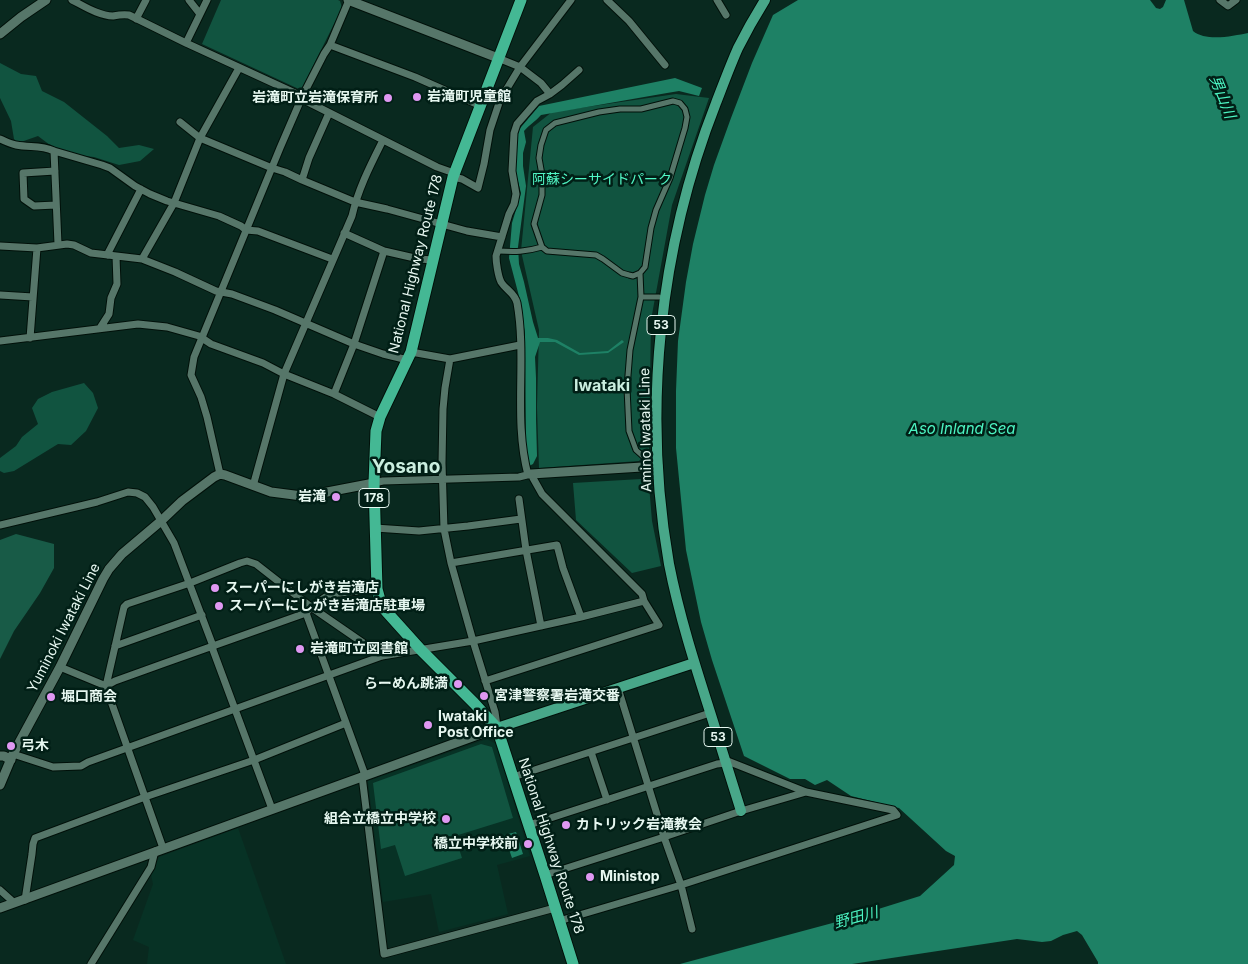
<!DOCTYPE html>
<html>
<head>
<meta charset="utf-8">
<style>
  body { margin:0 }
  canvas { display:block; background:#09291f }
</style>
</head>
<body>
<canvas width="1248" height="964"></canvas>
<script>
const g = document.querySelector('canvas').getContext('2d');
g.lineJoin = 'round';
function fill(path, color) {
  g.fillStyle = color;
  g.fill(path, 'evenodd');
}
function stroke(path, color, width, dash) {
  g.strokeStyle = color;
  g.lineWidth = width;
  g.lineCap = dash ? 'butt' : 'round';
  g.setLineDash(dash || []);
  g.stroke(path);
}
function label(font, color, halo, rows, align = 'center') {
  g.font = font + ' Inter,"Noto Sans JP",sans-serif';
  g.lineWidth = 5;
  g.setLineDash([]);
  g.textBaseline = 'middle';
  g.strokeStyle = halo;
  g.fillStyle = color;
  for (const [text, x, y, turn = 0] of rows) {
    g.save();
    g.translate(x, y);
    g.rotate((+turn || 0) * Math.PI / 180);
    g.textAlign = isNaN(turn) ? turn : align;
    if (halo) g.strokeText(text, 0, 0);
    g.fillText(text, 0, 0);
    g.restore();
  }
}
const built = new Path2D(`
  M487,739l9,5 34,112 -33,9 11,49 -69,18 -8,-38 -48,8 -15,-121z
  M238,828l48,136h-139l2,-17 -16,-7 20,-56 -2,-10 8,-17z`);
const green = new Path2D(`
  M221,0h117l2,1 2,7 -41,82 -99,-46z
  M0,63l21,11 15,2 6,15 22,11 43,34 12,12 20,-3 15,4 -14,12 -21,4 -25,-8 -18,-2 -22,-7 -16,-12 -20,7 -4,-4 -3,-18 -11,-23z
  M676,94l33,4 -37,107 -21,115 -2,130 -10,11 -100,7 -2,-61 2,-77 -18,-79 12,-124 19,-15z
  M84,383l9,10 5,15 -12,23 -15,14 -13,-1 -44,27 -10,2 -4,-2v-13l16,-12 6,-9 16,-13 -6,-16 6,-9 14,-7z
  M641,479l8,6 3,36 9,45 -29,7 -56,-53 -3,-37z
  M481,744l11,3 21,71 -58,18 7,22 -57,18 -10,-31 -14,4 -8,-66z`);
const forest = new Path2D(`
  M16,534l38,10v24l-14,25 -26,38 -14,28v-119z`);
const water = new Path2D(`
  M798,0h352l6,8 4,1 3,-2 3,-7h18l9,31c13,11 40,5 55,2v931h-150v-2l-16,-27 -5,-4 -14,4 -12,6 -9,1 -25,-3 -165,25h-172l160,-43 80,-25 34,-31 1,-9 -9,-5 -47,-43 -48,-12 -24,-16 -12,5 -10,-6h-15l-46,-23 -32,-96 -11,-38 -15,-72 -10,-102v-57l2,-50 8,-59 7,-38 12,-49 9,-30 17,-47 21,-55 21,-48z
  M675,78l27,10 -3,8 -20,-5 -12,2 -126,22c-5,6 -12,10 -17,16l2,11 -3,11v13l3,20 -8,61 1,17 5,18 9,40 5,16h10l9,2 23,13 28,-2 14,-11 2,2 -16,11 -29,2 -24,-13h-15l-5,15 1,21v42l1,36 -4,8 -4,2 -3,-17 -1,-115 -5,-34 -11,-42 3,-35 9,-30 -5,-19v-41l23,-27z
  M516,832l7,22 -11,4 -8,-23z`);
const pedestrian = new Path2D(`
  M498,251c17,1 27,1 44,-4l-8,-23 8,-29v-20l-3,-17 2,-13 5,-15 9,-7 44,-11 21,-3h21l32,-8 7,2 5,6 2,8 -2,11 -15,50 -14,32 -5,18 -6,39 -5,6 -7,3 -4,-1 -7,-2 -19,-14 -7,-4 -49,-4 -5,-4
  M640,273l1,24 -11,53 -3,38 2,43 7,19 9,8
  M641,297h18`);
const minor = new Path2D(`
  M72,0c12,6 27,16 41,16 5,-1 10,-2 16,-1l57,28 111,51 9,7 131,66 17,6
  M189,0l11,14
  M607,0l22,21 36,44
  M717,0l9,15
  M1220,0l8,6 8,-6
  M136,19l10,-19
  M186,43l21,-43
  M330,45l85,32 66,29
  M498,58l22,9 21,16 9,11 -13,7 -20,23 -3,9 -2,38 4,23 -2,10 -5,10 -13,42c0,6 2,20 5,26 5,8 14,11 16,21 10,56 -4,116 11,172
  M550,94l12,-9 17,-15
  M180,122l20,16 72,30 13,4 17,8 53,22 32,7 80,22 35,6
  M0,139c5,2 10,5 16,6 14,3 24,-1 38,6l48,14 8,3 25,18 15,8 17,7 52,15 22,10 5,4 12,1 74,28
  M54,151l4,93
  M55,171l-32,2 1,26 10,7 22,-1
  M453,177l9,2 16,9 6,-24 6,-34 10,-30 20,-33 51,-67
  M302,180l7,-22 20,-45
  M344,233l40,18 35,8 14,1
  M0,246l37,2 30,-4 7,1 17,8 51,6 33,13 41,19 16,3 43,16 79,34 29,10 25,6
  M107,255l34,-66
  M142,259l32,-56 26,-65 39,-70
  M0,295l33,2
  M100,328l9,-14 2,-16 6,-14 -1,-28
  M30,338l7,-90
  M0,341l138,-17 29,3 32,9 12,8 52,19 21,11 50,20 46,23
  M411,352l39,7 70,-14
  M450,359l-5,29 -2,21 -1,54 2,66 7,34 22,78 22,71 2,14
  M334,394l20,-50 30,-93
  M220,474l-13,-57 -6,-20 -10,-22 3,-18 86,-209 22,-51 22,-43 6,-9 19,-45
  M533,474v4l9,16 100,100 2,7
  M374,483l9,-2 136,-4 12,-3
  M253,486l31,-112 68,-158c6,-27 19,-52 31,-76
  M519,499l7,51 15,76
  M0,525l97,-23 31,-10 9,1 8,4 8,10 21,36 39,103v4l59,159
  M375,528l44,3 49,-5 53,-7
  M451,563l106,-18 6,23 18,49
  M115,646l87,-31
  M60,667l46,19
  M106,686l9,-5 50,-18 141,-50
  M618,688l46,149 17,48 11,44
  M591,752l16,48
  M13,754l40,13 28,-1 7,-4 294,-106 91,-15 108,-24 63,-16 15,24 -174,56
  M365,775l-59,-162 5,-6 19,-13 47,-5
  M362,776l22,178 171,-46
  M513,777l197,-64
  M529,825l188,-61 9,-1
  M163,848l-56,-158 -1,-4 18,-79 3,-3 63,-21 50,-20 7,-2 9,3 55,43 71,49
  M545,875l119,-38 77,-26 65,-19
  M0,890l10,9 4,4
  M25,900l7,-46 1,-10 2,-6 110,-41 109,-37 92,-37
  M559,921l122,-36 216,-70 -4,-5 -87,-18 -81,-32
  M91,964l60,-97 4,-16`);
const tertiary = new Path2D(`
  M348,0l150,58
  M0,34l21,-17 25,-17
  M531,474l127,-8
  M0,908l497,-180`);
const secondary = new Path2D(`
  M0,756h4l7,4
  M0,785l13,-31 47,-87 43,-88 6,-10 13,-15 39,-33 21,-20 32,-24 6,-3 5,1 46,17 31,4 20,-3 52,-10`);
const primary = new Path2D(`
  M497,728l197,-65
  M741,811c-10,-32 -20,-64 -30,-96 -16,-50 -32,-100 -42,-151 -27,-154 -10,-316 47,-461 7,-18 14,-37 22,-55 8,-16 17,-32 27,-48`);
const trunk = new Path2D(`
  M521,0l-68,177 -42,175 -31,65 -4,14 -2,52 3,106 3,11 5,10 36,40 53,53 23,25 48,147 28,89`);
const markers = [
  [417,97,5,"#df98f2"],
  [388,98,5,"#df98f2"],
  [336,497,5,"#df98f2"],
  [215,588,5,"#df98f2"],
  [219,606,5,"#df98f2"],
  [300,649,5,"#df98f2"],
  [458,684,5,"#df98f2"],
  [484,696,5,"#df98f2"],
  [51,697,5,"#df98f2"],
  [428,725,5,"#df98f2"],
  [11,746,5,"#df98f2"],
  [446,819,5,"#df98f2"],
  [566,825,5,"#df98f2"],
  [528,844,5,"#df98f2"],
  [590,877,5,"#df98f2"]
];
const shields = [
  [661,325,28],
  [374,498,30],
  [718,737,28]
];
const shieldNames = [
  ["53",661,325],
  ["178",374,498],
  ["53",718,737]
];
const poiNames = [
  ["岩滝町児童館",427,97],
  ["岩滝町立岩滝保育所",378,98,"right"],
  ["岩滝",326,497,"right"],
  ["スーパーにしがき岩滝店",225,588],
  ["スーパーにしがき岩滝店駐車場",229,606],
  ["岩滝町立図書館",310,649],
  ["らーめん跳満",448,684,"right"],
  ["宮津警察署岩滝交番",494,696],
  ["堀口商会",61,697],
  ["Iwataki",438,717],
  ["Post Office",438,733],
  ["弓木",21,746],
  ["組合立橋立中学校",436,819,"right"],
  ["カトリック岩滝教会",576,825],
  ["橋立中学校前",518,844,"right"],
  ["Ministop",600,877]
];
const parkNames = [
  ["阿蘇シーサイドパーク",602,180]
];
const streetNames = [
  ["National Highway Route 178",416,264,-76],
  ["Amino Iwataki Line",646,430,-91],
  ["Yuminoki Iwataki Line",64,628,-63],
  ["National Highway Route 178",551,846,72]
];
const waterNames = [
  ["男山川",1222,97,68],
  ["Aso Inland Sea",962,429],
  ["野田川",856,918,-15]
];
const quarterNames = [
  ["Iwataki",602,386]
];
const districtNames = [
  ["Yosano",406,467]
];
fill(built, '#073225');
fill(green, '#115440');
fill(forest, '#185b47');
fill(water, '#1e8165');
stroke(pedestrian, '#001009', 7);
stroke(minor, '#001009', 9);
stroke(tertiary, '#001009', 11);
stroke(secondary, '#001009', 11);
stroke(primary, '#001009', 12);
stroke(trunk, '#001009', 13);
stroke(pedestrian, '#567669', 5);
stroke(minor, '#567669', 7);
stroke(tertiary, '#567669', 9);
stroke(secondary, '#567669', 9);
stroke(primary, '#48a789', 10);
stroke(trunk, '#44b894', 11);
for (const [x, y, r, color] of markers) {
  const dot = new Path2D();
  dot.arc(x, y, r, 0, 2 * Math.PI);
  g.fillStyle = color;
  g.fill(dot);
  stroke(dot, '#011f16', 2);
}
for (const [x, y, w] of shields) {
  const box = new Path2D();
  box.roundRect(x - w / 2, y - 9.5, w, 19, 4);
  g.fillStyle = '#011f16';
  g.fill(box);
  stroke(box, '#e6f7f0', 1);
}
label('bold 12px', '#e6f7f0', null, shieldNames);
label('bold 14px', '#e6f7f0', '#011f16', poiNames, 'left');
label('14px', '#51f7c5', '#011f16', parkNames);
label('14px', '#e6f7f0', '#011f16', streetNames);
label('italic 15px', '#4cf4c2', '#011f16', waterNames);
label('bold 16px', '#caeedf', '#011f16', quarterNames);
label('bold 19px', '#caeedf', '#011f16', districtNames);
</script>
</body>
</html>
